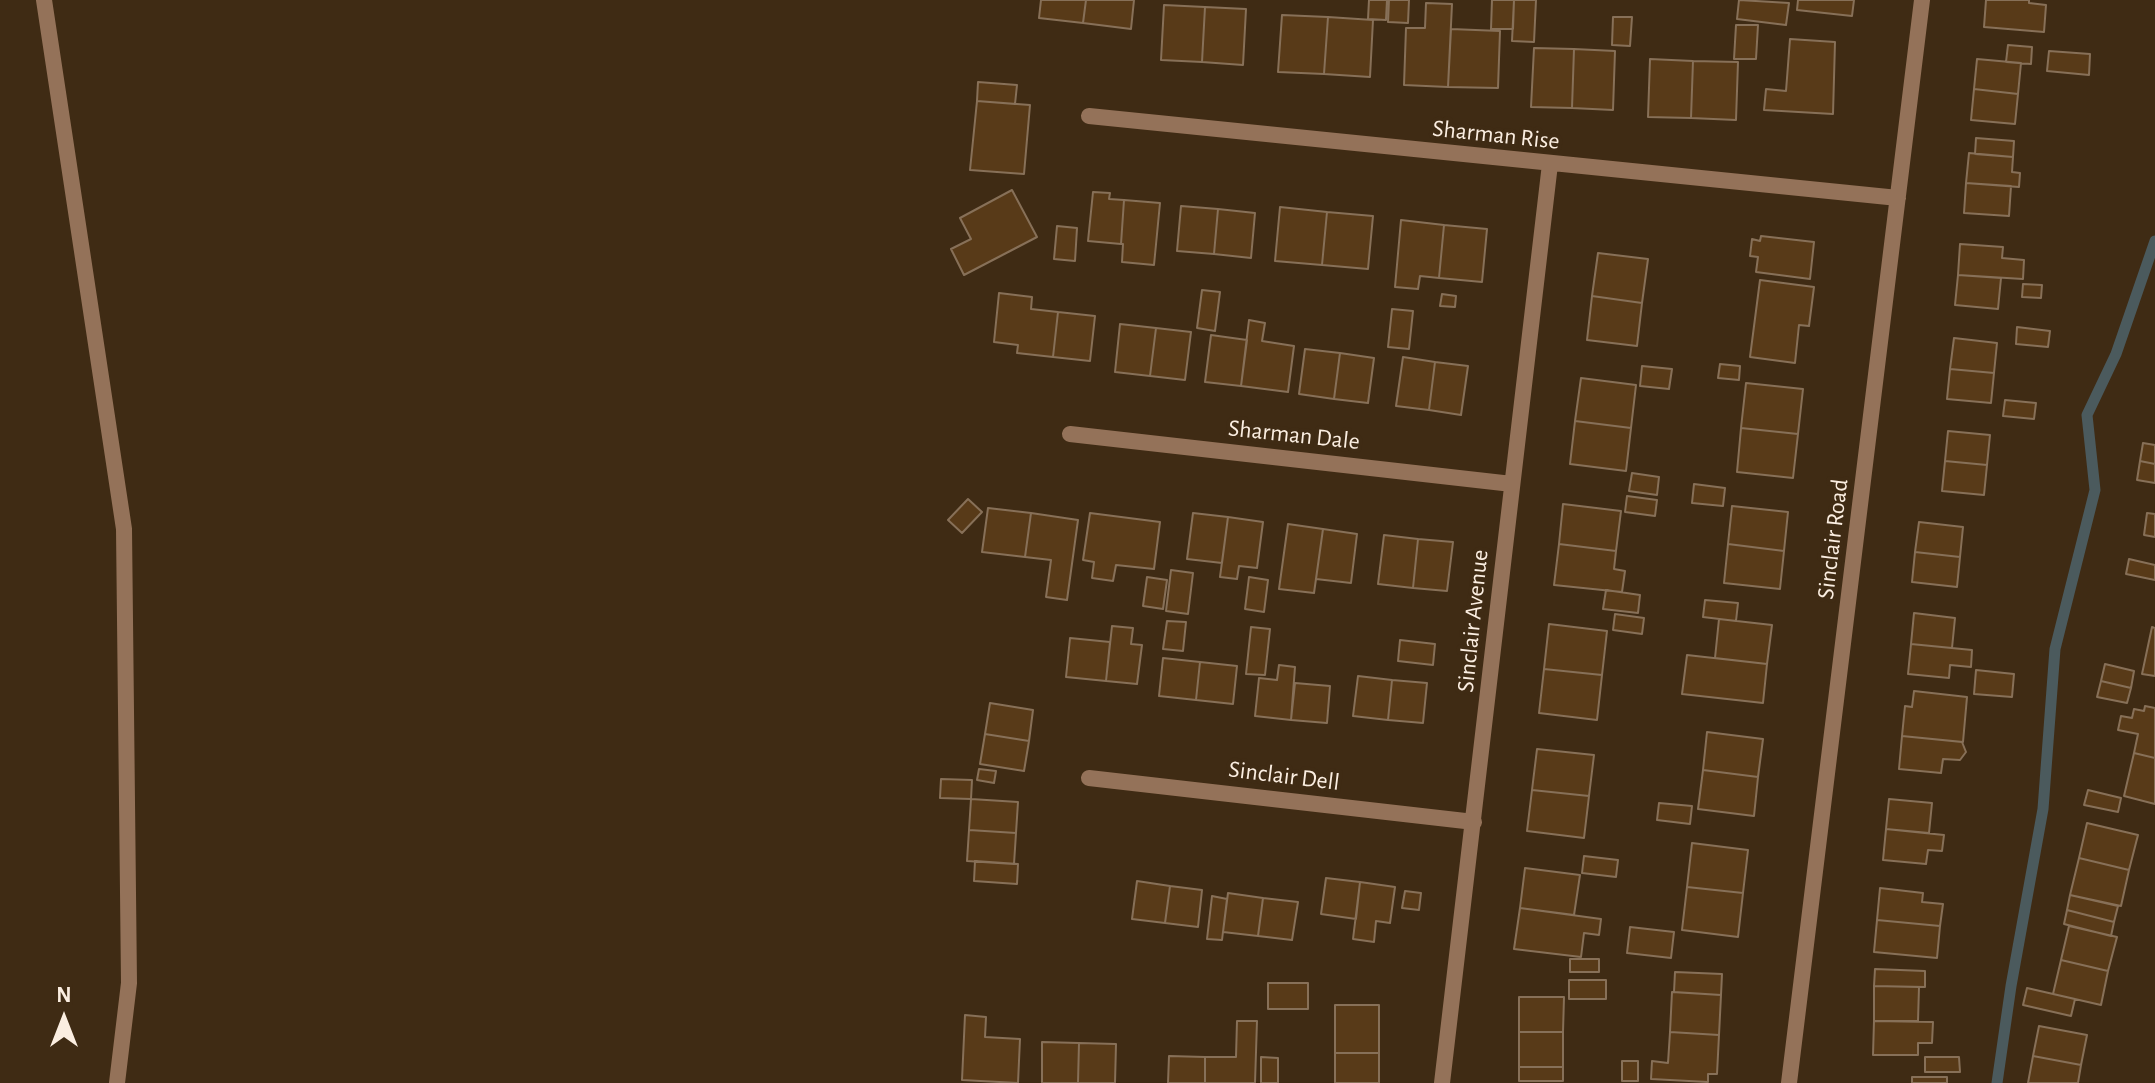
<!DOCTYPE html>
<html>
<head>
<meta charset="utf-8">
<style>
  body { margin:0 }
  #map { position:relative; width:2155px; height:1083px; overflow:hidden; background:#3f2b14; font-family:"Alegreya Sans",sans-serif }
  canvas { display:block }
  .north { position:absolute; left:24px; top:979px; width:80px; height:80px; -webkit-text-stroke:6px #3f2b14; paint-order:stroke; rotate:0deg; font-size:22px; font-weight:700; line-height:32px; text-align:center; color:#fbeee1 }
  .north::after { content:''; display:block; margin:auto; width:28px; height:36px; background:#fbeee1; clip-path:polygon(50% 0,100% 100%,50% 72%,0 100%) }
</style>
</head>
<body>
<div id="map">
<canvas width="2155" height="1083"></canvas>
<div class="north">N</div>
</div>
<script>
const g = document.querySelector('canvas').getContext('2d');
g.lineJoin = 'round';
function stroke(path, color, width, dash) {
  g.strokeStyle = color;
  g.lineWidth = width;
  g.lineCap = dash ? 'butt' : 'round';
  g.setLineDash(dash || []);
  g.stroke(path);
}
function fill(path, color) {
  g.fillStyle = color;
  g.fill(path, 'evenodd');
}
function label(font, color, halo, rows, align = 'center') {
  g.font = font + ' "Alegreya Sans",sans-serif';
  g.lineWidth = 8;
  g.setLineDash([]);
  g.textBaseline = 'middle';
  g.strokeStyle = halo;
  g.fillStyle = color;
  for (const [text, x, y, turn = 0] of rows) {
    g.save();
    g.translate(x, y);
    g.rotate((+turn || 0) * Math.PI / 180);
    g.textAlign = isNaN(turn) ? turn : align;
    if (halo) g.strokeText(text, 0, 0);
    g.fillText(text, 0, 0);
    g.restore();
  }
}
const stream = new Path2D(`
  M1997,1083l14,-97 32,-177 12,-160 40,-159 -8,-75 29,-61 39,-113`);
const building = new Path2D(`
  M1041,0h45l-3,23 -44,-5z
  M1086,0h48l-3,29 -48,-6z
  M1369,0h18l-1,20 -18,-1z
  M1389,0h20l-1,23 -20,-1z
  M1492,0h22l-1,29h-22z
  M1514,0h22l-2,42 -22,-1z
  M1739,0l50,3 -3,22 -49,-6z
  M1798,0h56l-2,16 -55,-6z
  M1986,0h43v3l17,2 -2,27 -60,-5z
  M1426,3l26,1 -4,83 -44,-2 2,-57h19z
  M1164,5l41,2 -3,55 -41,-2z
  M1205,7l41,2 -3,56 -41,-3z
  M1282,15l46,2 -4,57 -46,-2z
  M1328,17l45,3 -3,57 -46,-3z
  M1613,17h19l-2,29 -18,-1z
  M1736,25h22l-2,34h-22z
  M1451,29l49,2 -2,57 -50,-1z
  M1790,39l45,3 -2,72 -69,-4 2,-21 20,2z
  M2008,45l24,2 -1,17 -25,-2z
  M1534,48l40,1 -2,59 -41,-1z
  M1574,49l41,2 -2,59 -41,-2z
  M2049,51l41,3 -1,21 -42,-4z
  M1650,59l43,2 -2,57 -43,-1z
  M1977,59l44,4 -3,31 -44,-5z
  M1693,61l45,1 -2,58 -45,-2z
  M978,82l39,3 -2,19 -38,-3z
  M1974,89l44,5 -3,30 -44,-4z
  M977,101l53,4 -6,69 -54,-4z
  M1976,138l38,3 -1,16 -38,-3z
  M1969,153l44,4 -1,15 8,1 -1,14 -53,-4z
  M1966,183l45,3 -2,30 -45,-3z
  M1012,190l25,47 -73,38 -13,-26 20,-10 -11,-21z
  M1093,192l17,1 -1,6 15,1 -3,44 -33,-3z
  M1124,200l36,3 -6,62 -32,-3 1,-18h-2z
  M1181,206l37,3 -4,45 -37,-3z
  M1280,207l47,5 -5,53 -47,-4z
  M1218,209l37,4 -4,45 -37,-4z
  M1327,212l46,4 -5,53 -46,-4z
  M1401,220l43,5 -5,53 -19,-2 -2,13 -23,-2z
  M1444,225l43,4 -5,53 -43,-4z
  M1057,226l20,2 -2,33 -21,-2z
  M1761,236l53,6 -4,37 -54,-7 2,-15 -8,-1 2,-17 8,2z
  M1960,244l43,3 -1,11 22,2 -1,19 -65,-4z
  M1598,253l50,6 -6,44 -50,-7z
  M1958,275l43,3 -3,31 -43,-4z
  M1760,280l54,7 -5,39 -10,-1 -4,38 -45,-6z
  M2023,284l19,1 -1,13 -19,-1z
  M1202,290l18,2 -5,39 -18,-3z
  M999,293l33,4 -1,12 27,3 -5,45 -36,-4 1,-8 -24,-3z
  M1442,294l14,2 -1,11 -15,-1z
  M1592,296l50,7 -5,43 -50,-6z
  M1392,309l21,2 -4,38 -21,-2z
  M1058,312l37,4 -5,45 -37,-4z
  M1249,320l16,3 -3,18 32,5 -6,46 -47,-6z
  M1120,324l36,4 -6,48 -35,-4z
  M2017,327l33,4 -2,16 -32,-3z
  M1156,328l35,4 -6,48 -35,-4z
  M1211,335l36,5 -6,46 -36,-4z
  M1954,338l43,5 -3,30 -44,-4z
  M1305,349l35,4 -6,46 -35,-5z
  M1340,353l34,5 -6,45 -34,-4z
  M1403,357l32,5 -6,48 -33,-4z
  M1435,362l33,4 -7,49 -32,-5z
  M1720,364l20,2 -1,14 -21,-2z
  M1642,366l30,3 -3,20 -29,-3z
  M1950,369l44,4 -3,30 -44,-4z
  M1581,378l55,7 -5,43 -56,-7z
  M1746,383l57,6 -5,45 -57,-6z
  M2005,400l31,3 -2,16 -31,-3z
  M1575,421l56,7 -5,43 -56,-7z
  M1741,428l57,6 -5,44 -56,-6z
  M1948,431l42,4 -3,30 -42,-4z
  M2143,443l12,2v19l-15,-3z
  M1945,461l42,4 -3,30 -42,-4z
  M2140,461l15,3v19l-18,-3z
  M1632,473l27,4 -2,18 -28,-4z
  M1694,484l31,4 -2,18 -31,-3z
  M1627,496l30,4 -2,16 -30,-4z
  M968,499l14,13 -20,21 -14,-13z
  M1563,504l58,7 -5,40 -57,-7z
  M1732,506l56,6 -4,39 -56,-7z
  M988,508l43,5 -6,44 -43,-5z
  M1031,513l47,7 -11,80 -21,-3 5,-37 -26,-3z
  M1090,513l70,9 -6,47 -38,-4 -3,16 -21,-3 2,-16 -11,-2z
  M1193,513l35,4 -6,46 -35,-4z
  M2147,513l8,1v23l-11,-2z
  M1228,517l35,5 -6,46 -18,-2 -2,13 -17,-2z
  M1919,522l44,5 -3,30 -45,-5z
  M1288,524l35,5 -9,64 -35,-4z
  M1323,529l34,5 -6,49 -35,-4z
  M1384,535l34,4 -5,49 -35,-4z
  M1418,539l35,3 -6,49 -34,-3z
  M1559,544l57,7 -2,18 11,2 -3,21 -68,-7z
  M1728,544l56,7 -4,38 -56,-6z
  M1915,552l45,5 -3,30 -45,-5z
  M2129,559l26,6v15l-29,-6z
  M1171,570l22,3 -5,41 -22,-3z
  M1147,577l20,3 -4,29 -20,-3z
  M1249,577l19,3 -4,32 -19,-3z
  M1606,590l34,5 -2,18 -35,-4z
  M1705,600l33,3 -2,18 -33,-4z
  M1914,613l41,5 -3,30 -41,-4z
  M1615,614l29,4 -2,16 -29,-4z
  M1719,619l53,6 -5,39 -52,-6z
  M1167,621l19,1 -3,29 -20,-2z
  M1549,624l58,7 -5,44 -58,-6z
  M1112,626l21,2 -2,16 11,1 -5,39 -31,-3z
  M1251,627l19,2 -5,46 -19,-1z
  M2152,627l3,1v48l-13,-2z
  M1070,638l40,4 -4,39 -40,-4z
  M1400,640l35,4 -2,21 -35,-4z
  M1911,644l61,6 -1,17 -21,-2 -1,13 -41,-4z
  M1687,655l80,9 -4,39 -81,-9z
  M1163,658l37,4 -4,38 -37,-4z
  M1200,662l37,4 -4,38 -37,-4z
  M2105,664l29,7 -3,17 -30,-7z
  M1279,665l16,2 -4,53 -36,-4 4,-38 18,2z
  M1544,669l58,6 -5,45 -58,-7z
  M1976,670l38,4 -2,23 -38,-3z
  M1358,676l34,4 -4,40 -35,-4z
  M1392,680l35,3 -4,40 -35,-3z
  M2101,681l30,7 -4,15 -30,-6z
  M1295,683l35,3 -3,37 -36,-3z
  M1914,691l53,6 -4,45 -61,-6 3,-30 7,1z
  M990,703l43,7 -4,31 -44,-7z
  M2145,706l10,2v50l-21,-5 4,-19 -20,-4 3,-14 11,2 2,-9 10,2z
  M1707,732l56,7 -5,38 -55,-7z
  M985,734l44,7 -5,30 -44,-7z
  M1902,736l60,6 4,10 -6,8 -17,-1 -2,14 -42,-4z
  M1537,749l57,6 -5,41 -57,-6z
  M2134,753l21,5v46l-31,-8z
  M979,769l17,2 -2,12 -17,-3z
  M1703,770l55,7 -4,39 -56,-7z
  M941,779l31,1 -1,19 -31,-1z
  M1532,790l57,6 -5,42 -57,-7z
  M2088,790l33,8 -3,14 -34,-7z
  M971,799l47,3 -2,31 -47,-3z
  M1889,799l43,4 -3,30 -43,-4z
  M1659,803l33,3 -2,18 -33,-4z
  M2087,823l51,12 -9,35 -50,-12z
  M1886,829l58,6 -2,16 -14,-1 -2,14 -43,-4z
  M969,830l47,3 -2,31 -47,-3z
  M1692,843l56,7 -5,43 -56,-6z
  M1584,856l34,4 -2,17 -34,-4z
  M2079,858l50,12 -8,36 -51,-11z
  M975,861l43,3 -1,20 -43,-3z
  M1525,868l55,7 -6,40 -54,-7z
  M1326,878l34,4 -4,37 -35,-5z
  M1137,881l33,5 -5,37 -33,-4z
  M1360,882l35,5 -5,36 -14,-2 -2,21 -21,-3z
  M1170,886l32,4 -4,37 -33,-4z
  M1687,887l56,6 -5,44 -56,-7z
  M1880,888l43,5 -1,9 21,2 -3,22 -63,-6z
  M1405,891l16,2 -2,17 -17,-2z
  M1228,893l35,5 -5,38 -35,-4z
  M2070,895l48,11 -4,16 -47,-12z
  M1212,896l15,3 -5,41 -15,-1z
  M1263,898l35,4 -6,38 -34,-4z
  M1520,908l81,11 -2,16 -15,-2 -3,24 -67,-8z
  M2067,910l47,12 -3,14 -47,-12z
  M1877,920l63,6 -3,32 -63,-6z
  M2069,926l48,11 -9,34 -47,-11z
  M1630,927l44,5 -3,26 -44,-5z
  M1570,959h29v13h-29z
  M2061,960l47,11 -7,34 -48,-11z
  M1875,969l50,2v16l-51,-1z
  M1675,972l47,2 -1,21 -47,-3z
  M1569,980h37v19h-37z
  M1268,983h40v26h-40z
  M1874,986l45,1 -1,34h-44z
  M2027,988l48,11 -4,17 -48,-11z
  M1672,992l49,3 -2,40 -49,-3z
  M1519,997h45l-1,35h-44z
  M1335,1005h44v48h-44z
  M965,1015l21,2 -1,20 35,2 -2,44 -56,-3z
  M1237,1021h20l-2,62h-50v-26h31z
  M1874,1021l59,1 -1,21h-14v12h-45z
  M2039,1026l48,9 -6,30 -48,-9z
  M1519,1032h44v35h-44z
  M1670,1032l49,3 -2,39h-9v8l-57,-3 1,-18 16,2z
  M1042,1042l37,1 -1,40h-36z
  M1079,1043l37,1 -1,39h-37z
  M1335,1053h44v30h-44z
  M1169,1056l36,1v26h-37z
  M2033,1056l48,9 -3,18h-50z
  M1261,1057l17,1v25h-17z
  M1925,1057h34l1,15h-35z
  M1622,1061h16v20h-16z
  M1519,1067h44v14h-44z
  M1912,1077h35v6h-35z`);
const minor = new Path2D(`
  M44,0l80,529 5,454 -12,100
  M1089,116l809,82
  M1070,434l442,50
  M1089,778l385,44
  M1442,1083l108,-919
  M1789,1083l133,-1083`);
const streetNames = [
  ["Sharman Rise",1496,135,6],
  ["Sharman Dale",1294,435,6],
  ["Sinclair Road",1833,539,-83],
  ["Sinclair Avenue",1473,621,-84],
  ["Sinclair Dell",1284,776,7]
];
stroke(stream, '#4b5a5d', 11);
fill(building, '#583a18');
stroke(building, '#877058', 2);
stroke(minor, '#947259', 16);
label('24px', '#fbeee1', '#3f2b14', streetNames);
</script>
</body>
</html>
